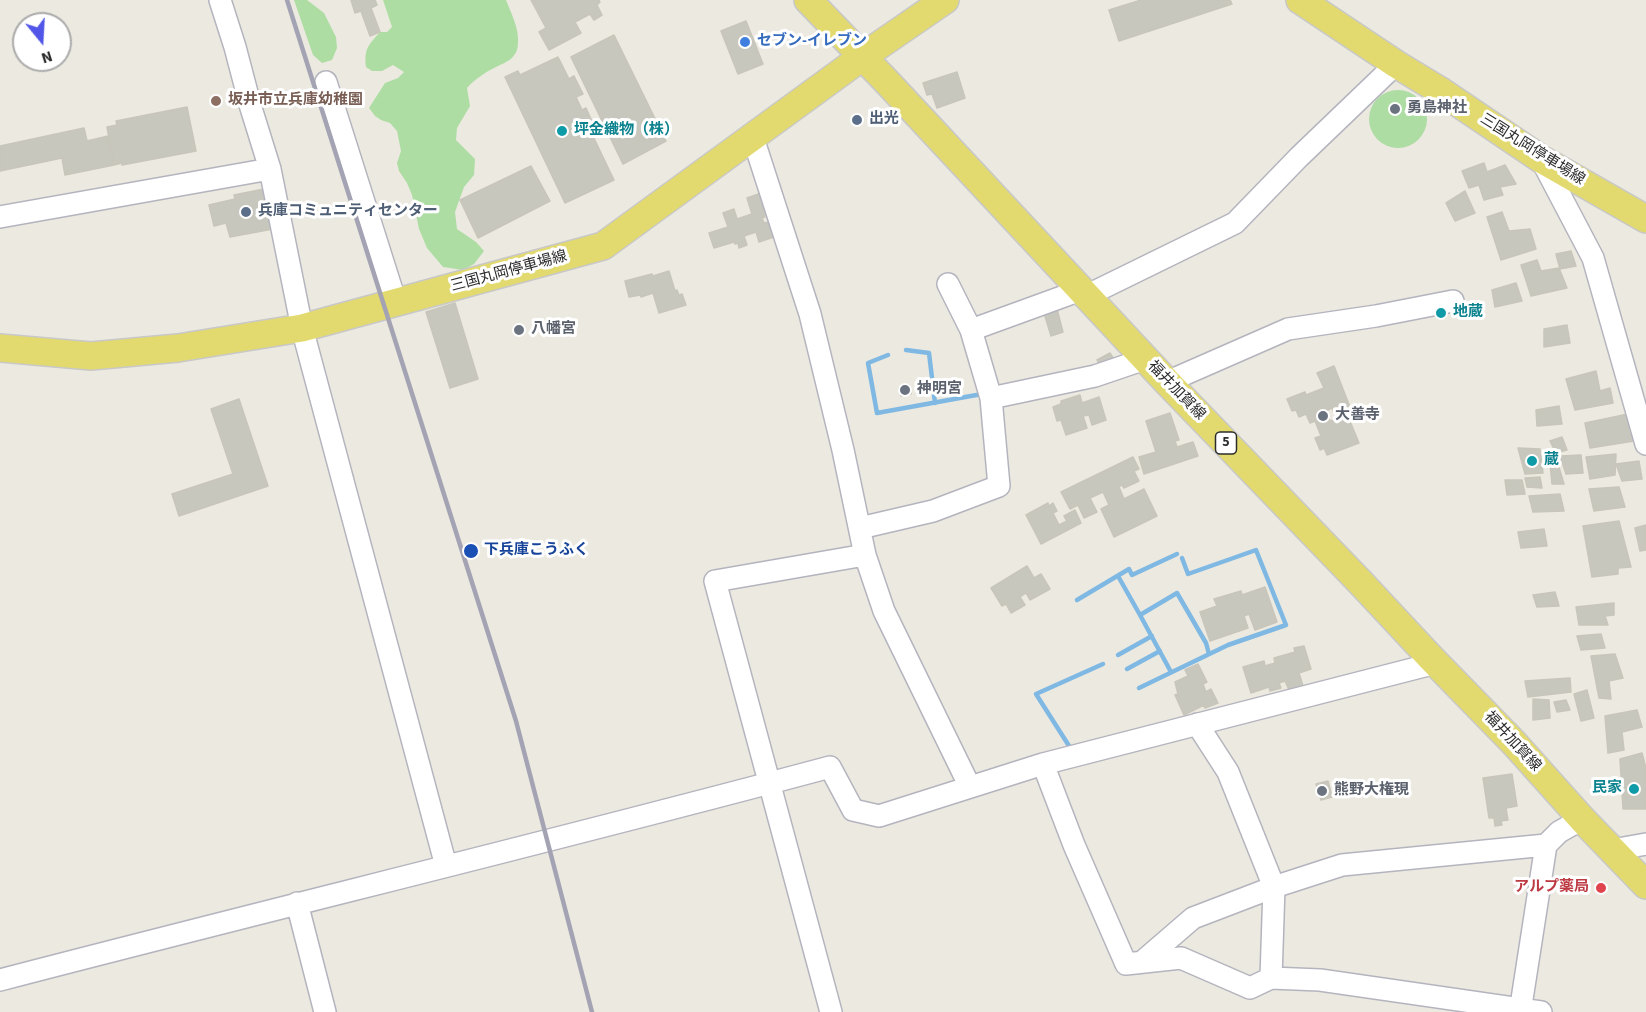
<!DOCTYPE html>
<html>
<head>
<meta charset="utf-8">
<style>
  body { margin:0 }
  #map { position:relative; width:1646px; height:1012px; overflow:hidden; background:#ece9e0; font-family:"Source Sans 3",sans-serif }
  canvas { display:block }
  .north { position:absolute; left:12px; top:12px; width:60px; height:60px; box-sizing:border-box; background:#fff; border:2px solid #ababab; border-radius:50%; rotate:162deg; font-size:16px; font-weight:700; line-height:24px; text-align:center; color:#2c2c2c }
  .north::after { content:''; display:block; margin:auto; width:21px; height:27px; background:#5256e8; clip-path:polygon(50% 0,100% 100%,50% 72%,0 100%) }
</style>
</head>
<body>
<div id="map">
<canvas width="1646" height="1012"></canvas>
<div class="north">N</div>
</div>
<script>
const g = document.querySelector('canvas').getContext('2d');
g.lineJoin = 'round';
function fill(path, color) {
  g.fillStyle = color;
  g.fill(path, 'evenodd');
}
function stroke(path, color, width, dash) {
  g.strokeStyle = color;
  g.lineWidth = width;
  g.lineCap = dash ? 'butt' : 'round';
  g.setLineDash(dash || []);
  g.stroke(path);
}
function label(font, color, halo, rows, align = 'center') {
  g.font = font + ' "Source Sans 3","Noto Sans JP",sans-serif';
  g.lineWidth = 6;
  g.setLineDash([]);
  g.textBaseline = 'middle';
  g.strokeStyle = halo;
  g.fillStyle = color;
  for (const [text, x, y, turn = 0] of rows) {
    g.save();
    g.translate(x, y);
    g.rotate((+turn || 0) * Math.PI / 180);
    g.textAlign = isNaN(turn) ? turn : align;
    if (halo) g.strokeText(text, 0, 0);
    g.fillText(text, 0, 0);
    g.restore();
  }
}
const green = new Path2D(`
  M294,0h13l17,13 12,24 1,11 -5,12 -10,3 -9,-8z
  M383,0h123c5,13 13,28 12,42 0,17 -12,20 -24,26 -10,5 -20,12 -27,20l3,18 -13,22 -1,12 19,19 -1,16 -10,12 -9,25 2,17 19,13 8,9 -10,13 -11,6 -20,-3 -16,-19 -8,-19 -7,-34 -5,-12 -8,-12 -2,-8 4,-12 -4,-20 -7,-8 -9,-3 -6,-4 -6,-8 16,-25 13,-5 6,-6 -11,-7 -11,6h-10l-6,-4c-2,-19 2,-21 14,-35h7l5,-5z
  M1369 119a29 29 0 1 1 58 0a29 29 0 1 1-58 0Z`);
const stream = new Path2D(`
  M906,350l23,3 6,50
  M888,355l-20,8 9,50 105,-19 1,2
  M1118,576l22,39
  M1077,600l52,-31 3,6 45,-21
  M1118,655l34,-19
  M1127,669l33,-18
  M1171,672l-31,-57 37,-22 29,50 3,11
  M1139,688l89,-43 58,-20 -30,-75 -68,24 -6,-16
  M1071,749l-35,-55 67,-30`);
const building = new Path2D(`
  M351,0h24l2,5 -6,3 9,24 -10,4 -9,-25 -6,2z
  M531,0h68l1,2 -3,3 5,10 -8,5 -4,-6 -15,8 6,11 -32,17 -10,-18 7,-4z
  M1141,0h89l2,4 -113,37 -10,-31z
  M746,21l17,43 -25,10 -17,-43z
  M614,35l52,106 -43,23 -52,-107z
  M558,57l11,22 5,-3 9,18 -7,3 6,13 4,-2 10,22 -5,2 23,48 -49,23 -60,-126 13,-6 2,4z
  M957,72l8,26 -28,10 -5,-14 -5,1 -4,-12z
  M187,107l9,44 -74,14v-2l-8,2 -7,-38 10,-2 -1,-4z
  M84,128l3,13 21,-5 6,29 -49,10 -3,-17 -62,13v-25z
  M1484,163l3,9 18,-7 11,19 -16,3 3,8 -19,5 -5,-15 -10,3 -7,-17z
  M531,166l19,35 -72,37 -18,-38z
  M264,189l9,40 -43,8 -4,-14 -12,3 -5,-21 26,-6 -1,-4z
  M1465,191l10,22 -20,8 -9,-18z
  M764,192l6,19 -6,2 1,4 -3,1 2,5 5,-1 5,15 -15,5 -3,-10 -12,4 3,9 -8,3 -1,-5 -3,1 -1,-2 -20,6 -5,-15 19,-6 -5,-14 11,-4 3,10 15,-5 -5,-16z
  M1502,212l7,19 21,-2 6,20 -35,11 -14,-43z
  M1571,251l5,15 -16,3 -4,-15z
  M1537,260l4,11 18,-3 8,20 -36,8 -10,-31z
  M669,271l6,20 2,-1 2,5 3,-1 4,11 -27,8 -6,-20 -12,4 -1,-2 -11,2 -4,-16 27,-7 1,2z
  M1516,283l6,18 -27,6 -3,-17z
  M455,303l23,76 -28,9 -24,-76z
  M1057,309l6,23 -12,4 -7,-23z
  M1567,325l3,18 -26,4v-18z
  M1110,353l5,8 -13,8 -5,-9z
  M1334,366l16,41 -16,6 -2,-5 -6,3 4,10 17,-7 12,29 -32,12 -3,-7 -4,2 -5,-12 6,-2 -6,-15 -5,2 -4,-9 -7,3 -3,-7 -4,1 -5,-12 18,-7 1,3 18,-7 -7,-15z
  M1596,371l4,20 10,-3 3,15 -38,7 -9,-31z
  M906,384l1,2 2,-1 2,9 -10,2 -2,-8 3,-1v-2z
  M1080,395l2,8 17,-6 7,23 -14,5 -3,-10 -6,1 4,12 -21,7 -5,-15 -4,1 -4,-14 8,-3v-3z
  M239,399l29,87 -89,30 -7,-22 61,-20 -22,-65z
  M1559,406l3,18 -25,2 -1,-16z
  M1170,413l9,27 -4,1 2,6 16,-5 5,14 -54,18 -5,-17 17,-5 -10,-31z
  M1628,414l6,27 -44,7 -5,-25z
  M1562,437l5,13 -11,3 -6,-12z
  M1518,448l22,1 3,24 -18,1z
  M1616,454l-1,21 -25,4 -4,-22z
  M1581,455l2,18 -17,1 -6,-18z
  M1133,457l6,12 -5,2 5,10 -15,7 -2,-3 -3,2 5,12 20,-10 13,27 -43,21 -13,-28 8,-4 -6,-13 -13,6 7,14 -13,6 -6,-13 -8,4 -9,-17z
  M1639,461l3,18 -20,2 -6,-17z
  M1550,463l8,1 6,20h-12z
  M1540,477l2,11 -15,-1 -2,-9z
  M1505,480h17l3,14 -18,1z
  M1619,487l6,20 -31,4 -5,-22z
  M1560,494l4,17 -31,1 -4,-16z
  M1048,503l1,3 4,-3 4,8 -4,2 6,12 8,-4 -3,-5 11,-6 6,13 -40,21 -15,-29z
  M1619,521l12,46 -13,1v6l-26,3 -9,-51z
  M1646,525v25l-6,1 -5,-23z
  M1544,529l3,17 -26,2 -3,-16z
  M1027,566l7,12 7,-4 9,15 -20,11 -4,-7 -6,4 5,8 -14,8 -5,-9 -4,2 -11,-18z
  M1265,587l12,35 -22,8 -6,-16 -5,2 4,12 -38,13 -10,-29 17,-6 -3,-7 27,-8 1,4z
  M1555,592l4,14 -22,1 -4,-12z
  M1614,603v12l-9,1 3,9h-29l-3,-18z
  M1601,634l4,14 -24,2 -4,-14z
  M1304,646l7,23 -12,4 4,13 -14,4 -4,-9 -6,2 2,5 -11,3 -1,-4 -18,6 -8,-26 21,-6 1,5 10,-3 -1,-5 21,-6 -1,-4z
  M1615,654l8,24 -14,3 2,18 -12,-1 -8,-42z
  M1198,664l9,18 -4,2 3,8 5,-3 7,14 -13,5 -1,-3 -20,10 -9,-20 3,-1 -3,-12 13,-6 -3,-6z
  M1570,678l1,14 -43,5 -3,-16z
  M1587,690l7,28 -13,3 -7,-27z
  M1533,699l16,1 1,18 -17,2z
  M1566,700l4,10 -13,2 -3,-10z
  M1637,710l5,17 -20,5 2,18 -16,3 -3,-37z
  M1642,753l4,15v41h-23l-3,-50z
  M1512,774l5,32 -11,2 2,12 -7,1 1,4 -7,1 -1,-8h-5l-6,-40z
  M1328,781l4,16 -11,3 -5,-16z`);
const minor = new Path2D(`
  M220,0l15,47 16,61 19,61 32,159 144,538
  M326,82l70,221
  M753,138l57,176 33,136 22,105 19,56 86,176
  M1541,159l52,99 53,186
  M0,217l270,-48
  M1086,296l149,-73 64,-66 97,-93
  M971,330l110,-40
  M1167,382l121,-53 88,-13 77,-15
  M991,398l104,-22 50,-17
  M860,528l73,-17 66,-25 -8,-88 -20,-68 -23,-46
  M1197,724l31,48 46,115 -3,91
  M1043,764l31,81 52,119 55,-6 69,30 21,-10 49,2 221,32
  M1612,850l34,-6
  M297,903l28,109
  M1142,962l51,-44 81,-31 68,-22 204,-20
  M0,980c276,-72 554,-139 830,-213l23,43 26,6 164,-52 393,-101
  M831,1012l-116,-431 150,-26
  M1520,1012l26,-167 13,-13 23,-13`);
const major = new Path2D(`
  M808,0l80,83 279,299 194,201 69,74 84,86 68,76 64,66
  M1300,0l96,64 43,26 102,69 105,60
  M0,348l91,8 87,-8 124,-20 301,-82 259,-189 83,-57`);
const rail = new Path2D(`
  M287,0l229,721 76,291`);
const markers = [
  [745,42,6,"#3f7fe0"],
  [216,101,6,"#8d6e63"],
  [1395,109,6,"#6b7280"],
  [857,120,6,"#5c6f8a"],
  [562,131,6,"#0f9aa8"],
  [246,212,6,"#5c6f8a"],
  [1441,313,6,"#0f9aa8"],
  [519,330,6,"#6b7280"],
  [905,390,6,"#6b7280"],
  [1323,416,6,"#6b7280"],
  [1532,461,6,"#0f9aa8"],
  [471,551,8,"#1a4fb4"],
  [1634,789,6,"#0f9aa8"],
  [1322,791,6,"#6b7280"],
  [1601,888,6,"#e0444e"]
];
const shields = [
  [1226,443,21]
];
const shieldNames = [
  ["5",1226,443]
];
const shopNames = [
  ["セブン-イレブン",757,42]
];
const educationNames = [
  ["坂井市立兵庫幼稚園",228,101]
];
const worshipNames = [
  ["勇島神社",1407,109],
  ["八幡宮",531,330],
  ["神明宮",917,390],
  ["大善寺",1335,416],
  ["熊野大権現",1334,791]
];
const serviceNames = [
  ["出光",869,120],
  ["兵庫コミュニティセンター",258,212]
];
const cultureNames = [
  ["坪金織物（株）",574,131],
  ["地蔵",1453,313],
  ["蔵",1544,461],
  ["民家",1622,789,"right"]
];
const streetNames = [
  ["三国丸岡停車場線",1532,150,32],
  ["三国丸岡停車場線",509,272,-15],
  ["福井加賀線",1176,391,46],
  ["福井加賀線",1512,742,47]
];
const transitNames = [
  ["下兵庫こうふく",484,551]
];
const healthNames = [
  ["アルプ薬局",1589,888]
];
fill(green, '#addda3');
stroke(stream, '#7fb9e3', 4.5);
fill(building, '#c8c7be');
stroke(building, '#c8c5ba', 1.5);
stroke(minor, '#b4b4be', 24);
stroke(major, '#c8c8c8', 30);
stroke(minor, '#fff', 21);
stroke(major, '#e3da6f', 27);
stroke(rail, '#a3a3b4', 4.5);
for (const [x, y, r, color] of markers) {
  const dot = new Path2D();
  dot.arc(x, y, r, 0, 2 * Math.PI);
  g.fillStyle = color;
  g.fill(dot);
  stroke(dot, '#fff', 2);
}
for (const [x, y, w] of shields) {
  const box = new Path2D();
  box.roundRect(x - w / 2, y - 11, w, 22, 4.5);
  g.fillStyle = '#fff';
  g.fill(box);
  stroke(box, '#2c2c2c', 1.5);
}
label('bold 14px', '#2c2c2c', null, shieldNames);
label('bold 15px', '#366cbe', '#fff', shopNames, 'left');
label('bold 15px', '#785e54', '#fff', educationNames, 'left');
label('bold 15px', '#5b616d', '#fff', worshipNames, 'left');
label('bold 15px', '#4e5e75', '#fff', serviceNames, 'left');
label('bold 15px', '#0d838f', '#fff', cultureNames, 'left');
label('15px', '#2c2c2c', '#fff', streetNames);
label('bold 15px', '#164399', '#fff', transitNames, 'left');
label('bold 15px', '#be3a42', '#fff', healthNames, 'right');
</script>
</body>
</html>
